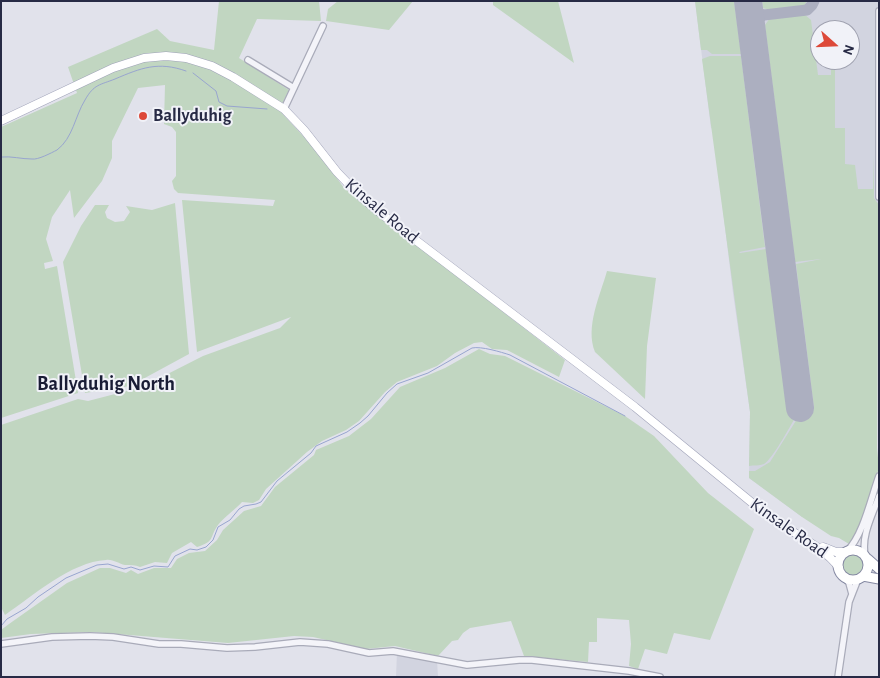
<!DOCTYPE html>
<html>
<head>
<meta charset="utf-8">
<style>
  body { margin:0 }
  #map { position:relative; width:880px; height:678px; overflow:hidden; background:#e1e2eb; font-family:"Alegreya Sans",sans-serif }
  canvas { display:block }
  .frame { position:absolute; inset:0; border:2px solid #272a45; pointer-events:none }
  .north { position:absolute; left:810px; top:20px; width:50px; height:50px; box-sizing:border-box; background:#f1f2f8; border:1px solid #a0a2b0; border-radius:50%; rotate:110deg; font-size:14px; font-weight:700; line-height:20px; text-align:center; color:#272a45 }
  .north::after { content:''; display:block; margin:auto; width:18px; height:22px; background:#dd4939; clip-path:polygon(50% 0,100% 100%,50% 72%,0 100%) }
</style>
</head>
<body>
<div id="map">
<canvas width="880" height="678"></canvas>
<div class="frame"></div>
<div class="north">N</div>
</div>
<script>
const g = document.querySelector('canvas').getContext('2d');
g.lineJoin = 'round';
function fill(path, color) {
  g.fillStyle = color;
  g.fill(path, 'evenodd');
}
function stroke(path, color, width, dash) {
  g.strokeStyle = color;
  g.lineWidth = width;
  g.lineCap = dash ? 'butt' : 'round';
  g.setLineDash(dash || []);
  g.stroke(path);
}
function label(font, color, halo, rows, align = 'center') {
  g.font = font + ' "Alegreya Sans",sans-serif';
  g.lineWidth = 4;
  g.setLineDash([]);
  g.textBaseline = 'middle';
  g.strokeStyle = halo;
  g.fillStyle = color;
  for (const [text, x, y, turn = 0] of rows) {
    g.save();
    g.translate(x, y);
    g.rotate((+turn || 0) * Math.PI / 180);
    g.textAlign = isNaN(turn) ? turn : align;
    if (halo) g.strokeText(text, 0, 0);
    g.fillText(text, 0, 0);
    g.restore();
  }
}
const built = new Path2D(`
  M695,1h184v242l-77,274 -53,-39 1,-66 -17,-119 -20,-164 -2,-1zM820,30h30v30h-30z
  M397,652l40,8 1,17h-42z`);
const green = new Path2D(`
  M219,1h100l2,20 -64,-2 -18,39 50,32 -10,20 39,42 26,36 221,172 -6,17 -52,-27 -15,-1 -10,-7 -8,1 -19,10 -18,13 -40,16 -12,10 -26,29 -13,9 -24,11 -15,11 -41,37 -7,11 -6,3 -11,-1c-6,7 -19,16 -24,23 -9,12 -2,16 -21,22l-6,-5 -19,11 -5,10 -12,-1 -15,5c-5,-2 -9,-2 -15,-2 -6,-1 -12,-6 -19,-5 -35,2 -72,35 -101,55l-4,-8v-182l77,-26 10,2 54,-14 61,-31 77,-28 11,-11 -94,35 -15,-152 91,6 2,-6 -97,-7 -4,-4 -2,-8 4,-5v-44l-4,-5 -8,-3 1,-39 -27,3 -26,53v17l-10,23 -28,37 -4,-28 -18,27 -6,22 7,22 -9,2 1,6 12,-3 21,127 -77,25v-291l76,-34 -9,-26 89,-38 13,12 44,9z
  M338,1h75l-24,29 -63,-9 2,-12z
  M493,1h65l16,62 -81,-58z
  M695,1h39l7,53h-29l-5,-4h-6z
  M762,1h45l-3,5 -34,4 -7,-2z
  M804,14l7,6 7,55h13v-15h4v68h10v36l10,1 3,24h15l1,-34v43l5,7 -2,243 2,20 -22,64 -8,12 -10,-6 -8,-2 -29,-19 -53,-39v-7h6l15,-9 32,-51 12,-3 -18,-144 25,-5 -26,3 -30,-237 5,-7z
  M710,56h31l24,191 -26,5 1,1 26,-4 21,163 12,-1c-6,10 -26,48 -35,53 -5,2 -10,1 -15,2l1,-54 -48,-353z
  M175,203l14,151 -59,32 -45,7 -22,-131 18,-36 14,-21h14l-4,7 2,6 8,4 9,-1 6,-9 -4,-6 26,4z
  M607,271l49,7 -9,68 -2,53 -50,-47c-10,-25 5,-56 12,-81z
  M479,349l11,5 15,2 120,60 29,20 54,57 46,36 -44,111 -36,-7 -7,21 -22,-5 -7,20 -9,-3 2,-22 -2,-24 -32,-2v24h-8l-1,20 -64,-6 -13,-35 -41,7 -7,5 -5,7 -6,1 -14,15 -43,-10 -29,3 -53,-12 -19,-1 -66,7 -136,-11 -61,2 -30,4v-8l8,-6 58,-41 33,-15h10l16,5 5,-3 7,4 16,-6h17l6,-9 12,-6 16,-2 12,-11 6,-10 21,-19 17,-5 14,-19 39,-32 2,-5 33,-14 22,-17 29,-32 45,-19z
  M842 565a11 11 0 1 1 22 0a11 11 0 1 1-22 0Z`);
const stream = new Path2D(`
  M193,73l23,18 3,11 8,4 40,3
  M1,157c11,-1 20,2 31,2 6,1 19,-6 25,-9 16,-12 18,-34 28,-50 9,-16 15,-15 30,-21 26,-11 43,-18 71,-8
  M1,626l6,-7 19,-11 12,-11 28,-19 31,-13 11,-1 16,5 7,-2 9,3 14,-4 14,1 7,-11 15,-7 7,1 9,-3 7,-7 5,-13 12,-7 9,-11 5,-3 12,-2 5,-2 16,-21 34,-28 5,-7 31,-14 13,-9 8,-7 19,-23 10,-9 31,-11 44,-25c9,-2 29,4 38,7l115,61`);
const taxiway = new Path2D(`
  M748,3l6,9 10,3
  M752,33c1,-9 3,-14 12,-18l43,-5 5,-5 2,-4`);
const runway = new Path2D(`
  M748,1l52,407`);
const minor = new Path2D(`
  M879,11v186
  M248,60l46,28
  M284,109l39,-83
  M847,551c16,-15 24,-53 32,-75
  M865,555c-4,-20 8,-41 14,-59
  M843,576l6,7 3,11
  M1,644l51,-7 38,-1 23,1 46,7h22l46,4 28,-1 45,-5 28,2 41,9 24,-2 74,14 52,-5h13l97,11 31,6
  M838,677l11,-75 9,-23`);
const major = new Path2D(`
  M1,121l112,-53 31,-10 22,-2 20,2 26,8 21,11 51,32 20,21 33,42 25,26 22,18 251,191 132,108c21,16 58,32 72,53
  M823,547l13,5h9`);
const highway = new Path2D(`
  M838 565a15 15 0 1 1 30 0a15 15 0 1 1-30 0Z
  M868,559l11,10
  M863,576l16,3`);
const markers = [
  [143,116,5,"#dd4939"]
];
const poiNames = [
  ["Ballyduhig",153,116]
];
const streetNames = [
  ["Kinsale Road",382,211,40],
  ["Kinsale Road",789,528,35]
];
const quarterNames = [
  ["Ballyduhig North",106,384]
];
fill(built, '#d2d4e0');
fill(green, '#c1d6c1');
stroke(stream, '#98a5cf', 1);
stroke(taxiway, '#acafc0', 11);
stroke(runway, '#acafc0', 28);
stroke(minor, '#a9abb9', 8);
stroke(major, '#9fa2b8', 9);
stroke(highway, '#868aa3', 11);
stroke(minor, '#f4f4f9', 5.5);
stroke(major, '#fff', 8);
stroke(highway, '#fff', 9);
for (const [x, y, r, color] of markers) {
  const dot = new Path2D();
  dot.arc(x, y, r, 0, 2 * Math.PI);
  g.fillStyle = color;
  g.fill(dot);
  stroke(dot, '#f1f2f8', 2);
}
label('bold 18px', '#272a45', '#f1f2f8', poiNames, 'left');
label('18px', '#272a45', '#f1f2f8', streetNames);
label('bold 20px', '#191c35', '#f1f2f8', quarterNames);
</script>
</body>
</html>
